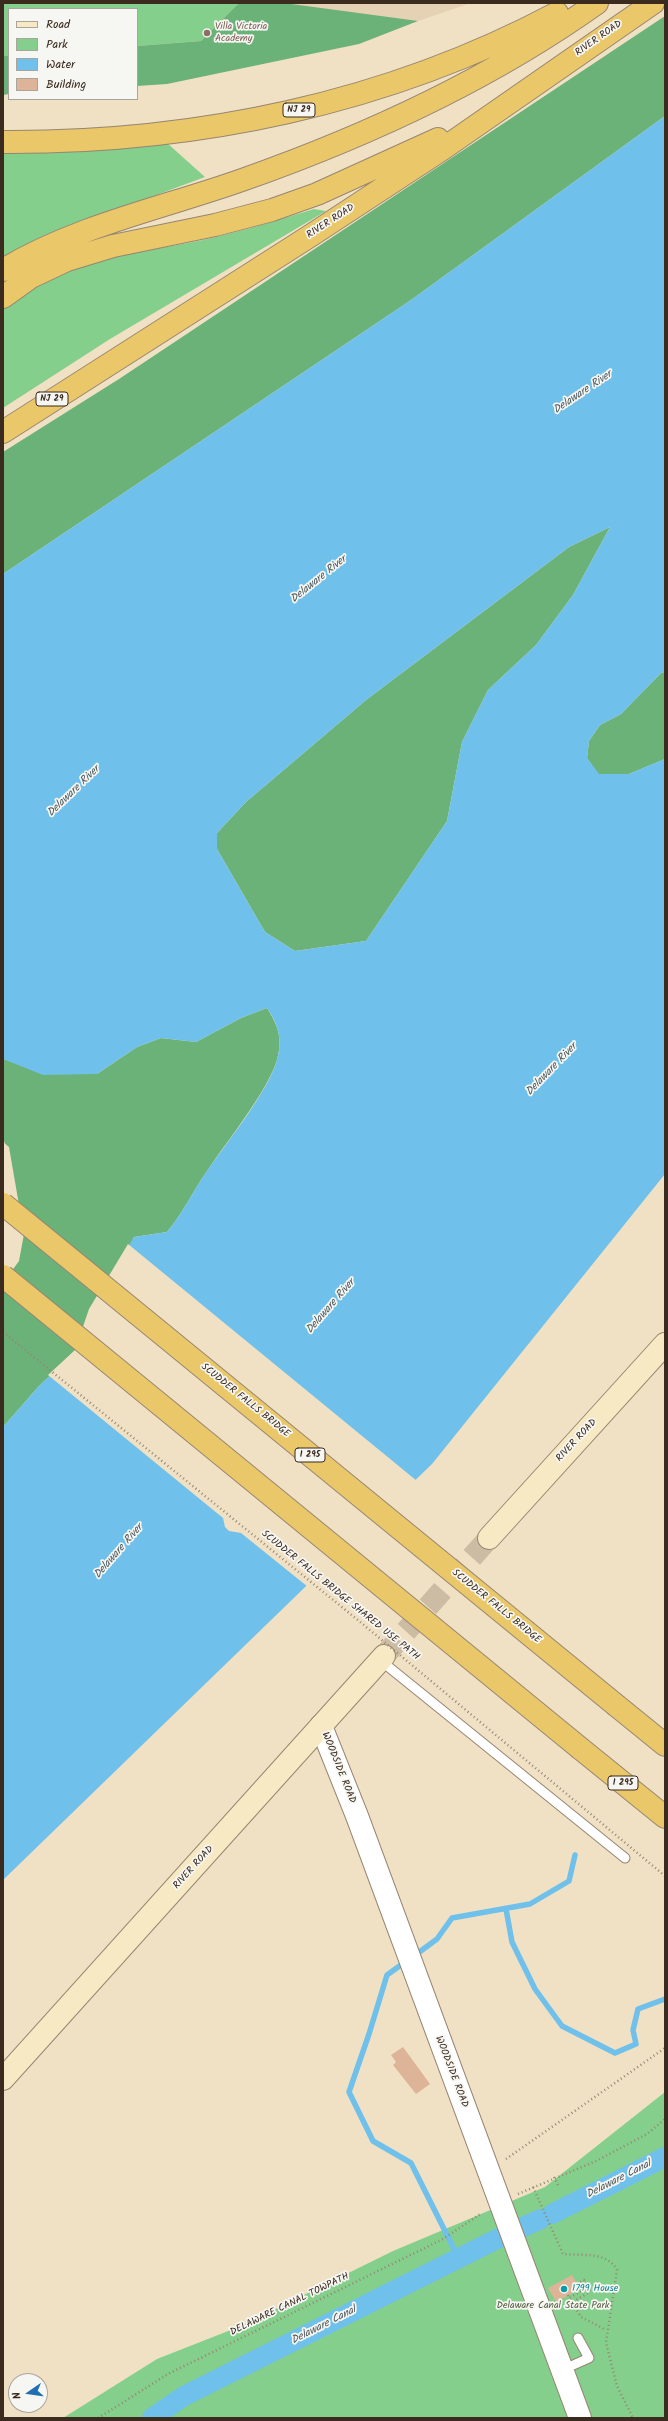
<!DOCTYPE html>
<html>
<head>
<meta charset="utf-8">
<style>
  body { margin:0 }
  #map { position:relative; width:668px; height:2421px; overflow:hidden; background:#f0e1c5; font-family:Kalam,sans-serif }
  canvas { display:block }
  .frame { position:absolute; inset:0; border:4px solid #3b2a1e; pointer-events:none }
  .legend { position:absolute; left:8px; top:8px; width:130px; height:92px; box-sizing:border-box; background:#f6f6f2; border:1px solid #aba49d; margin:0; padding:5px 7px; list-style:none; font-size:12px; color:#3b2a1e }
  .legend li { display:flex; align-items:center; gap:8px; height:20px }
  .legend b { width:20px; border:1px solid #aba49d }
  .north { position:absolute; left:8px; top:2373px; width:40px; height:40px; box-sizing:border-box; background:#f6f6f2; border:1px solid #aba49d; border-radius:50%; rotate:257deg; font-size:11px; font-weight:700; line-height:16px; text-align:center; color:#3b2a1e }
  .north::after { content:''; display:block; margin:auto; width:14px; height:18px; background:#1f6fb2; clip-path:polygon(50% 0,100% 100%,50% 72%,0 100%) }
</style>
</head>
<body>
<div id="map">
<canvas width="668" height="2421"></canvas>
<div class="frame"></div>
<ul class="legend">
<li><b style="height:5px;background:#f7e9c3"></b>Road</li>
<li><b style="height:11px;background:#84cf8c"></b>Park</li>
<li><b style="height:11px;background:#6fc0ea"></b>Water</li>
<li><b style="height:11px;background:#ddb498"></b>Building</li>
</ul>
<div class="north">N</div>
</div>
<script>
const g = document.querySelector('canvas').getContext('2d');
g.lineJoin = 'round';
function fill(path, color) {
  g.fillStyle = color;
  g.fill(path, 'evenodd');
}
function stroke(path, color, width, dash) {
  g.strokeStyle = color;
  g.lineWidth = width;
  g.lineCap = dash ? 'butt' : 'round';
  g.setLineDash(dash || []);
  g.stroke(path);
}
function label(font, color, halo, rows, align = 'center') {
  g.font = font + ' Kalam,sans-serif';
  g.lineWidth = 3.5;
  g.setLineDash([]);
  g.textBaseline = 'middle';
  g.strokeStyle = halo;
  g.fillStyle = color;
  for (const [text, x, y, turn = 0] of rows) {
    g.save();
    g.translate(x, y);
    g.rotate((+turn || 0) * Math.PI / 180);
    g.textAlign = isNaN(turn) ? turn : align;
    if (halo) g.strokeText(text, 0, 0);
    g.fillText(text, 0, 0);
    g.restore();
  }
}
const built = new Path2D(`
  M3,3h468l-53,18 -281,24v-36h-128z`);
const green = new Path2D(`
  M3,3h236l-38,38 -64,5v-37h-128v47h-6z
  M167,143l38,34 -154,57 -48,26v-111z
  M314,209l12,2 -216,128 -107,69v-99c36,-32 80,-46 126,-57 17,-4 36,-4 54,-8 44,-8 88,-22 131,-35z
  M665,2092v326h-602l94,-59 84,-33 152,-75 152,-64z`);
const forest = new Path2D(`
  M239,3h45l134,18 -59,23 -192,40 -30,2v-40l64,-5z
  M665,16v100l-254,184 -408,274v-122l116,-73z
  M3,56h6v38l-6,1z
  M610,527l-37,68 -37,50 -48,45 -26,52 -15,79 -81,120 -71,10 -30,-19 -48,-83v-16l29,-31 120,-102 203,-153z
  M665,672v87l-36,15h-31l-11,-16 2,-17 11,-16 21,-11 40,-41z
  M267,1008c11,18 16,30 10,52 -10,32 -50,81 -70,111 -14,20 -24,42 -40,61l-33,5 -58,114 -37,35 -36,41v-146l19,-47 -19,-99v-76l94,15 40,-27 24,-9 35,4 45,-24z`);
const water = new Path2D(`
  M665,116v556l-4,1 -40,41 -21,11 -11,16 -2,17 12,16h30l36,-15v415l-233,290 -429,416v-453l36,-41 37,-35 15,-41 43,-73 33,-5c16,-19 26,-41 40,-61 20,-29 61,-79 70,-111 6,-20 1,-36 -10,-52l-26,10 -45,24 -35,-4 -24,9 -40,27 -54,1 -40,-16v-485l408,-274zM610,527l-37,68 -37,50 -48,45 -26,52 -15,79 -81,120 -71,10 -30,-19 -48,-83v-16l29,-31 120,-102 203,-153z`);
const pier = new Path2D(`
  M3,1142l6,5 15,87 -5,27 -16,22z
  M128,1244l289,237 -109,106 -67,-54 -12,-2 -4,-4 -2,-9 -175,-143 27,-25 14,-41z`);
const stream = new Path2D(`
  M506,1909l6,33 23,47 27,37 53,27 21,-9 -3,-14 5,-21 27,-10
  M414,1956l23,-17 15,-21 78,-14 39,-23 6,-26
  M405,1962l-18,13 -18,59 -20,58 24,49 38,22 47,94`);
const canal = new Path2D(`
  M552,2214l113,-57
  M523,2227l18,-8
  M152,2418l32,-22 315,-158`);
const building = new Path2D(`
  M403,2047l27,37 -14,10 -23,-29 3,-3 -5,-7z
  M572,2275l8,14 -24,13 -8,-14z`);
const secondaryTunnel = new Path2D(`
  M384,1656l105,-118`);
const path = new Path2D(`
  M506,2159l159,-111
  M554,2177l5,10
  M533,2187l30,67c19,2 44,-3 54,16l-11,73 11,43 16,32
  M518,2194l78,-33 51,-27 18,-15
  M577,2284l7,-4 6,12 -18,10 9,15 25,13
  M568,2295l1,3 14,-8 -4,-7
  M98,2418l70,-44 275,-135 39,-26`);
const service = new Path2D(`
  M380,1660l245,198
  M562,2370l27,-12 -11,-20`);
const tertiary = new Path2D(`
  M321,1726l36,90 223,602`);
const secondary = new Path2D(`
  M489,1538l176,-194
  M3,2079l381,-423`);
const trunk = new Path2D(`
  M3,142c193,1 383,-38 554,-129
  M3,270c73,-44 160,-62 239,-90 125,-44 247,-100 355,-177
  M3,297l28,-20 36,-17 46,-14 102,-21 57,-15 45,-16 121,-55
  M3,432l307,-196 134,-88 209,-145`);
const motorway = new Path2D(`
  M617,1706l48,39
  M581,1749l84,68`);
const pathBridge = new Path2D(`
  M3,1332l356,289 306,255`);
const motorwayBridge = new Path2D(`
  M3,1204l614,502
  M3,1276l578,473`);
const markers = [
  [207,33,4,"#8d6e63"],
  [564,2289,4,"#0f9aa8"]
];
const shields = [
  [299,110,32],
  [52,399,32],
  [310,1455,30],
  [623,1783,30]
];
const shieldNames = [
  ["NJ 29",299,110],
  ["NJ 29",52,399],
  ["I 295",310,1455],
  ["I 295",623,1783]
];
const educationNames = [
  ["Villa Victoria",215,27],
  ["Academy",215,39]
];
const streetNames = [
  ["RIVER ROAD",599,39,-35],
  ["RIVER ROAD",331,222,-33],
  ["SCUDDER FALLS BRIDGE",245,1401,39],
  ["RIVER ROAD",577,1441,-47],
  ["SCUDDER FALLS BRIDGE SHARED USE PATH",340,1596,39],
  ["SCUDDER FALLS BRIDGE",496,1607,39],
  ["WOODSIDE ROAD",338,1768,68],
  ["RIVER ROAD",194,1868,-48],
  ["WOODSIDE ROAD",451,2072,69],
  ["DELAWARE CANAL TOWPATH",290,2305,-26]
];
const cultureNames = [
  ["1799 House",572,2289]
];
const parkNames = [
  ["Delaware Canal State Park",553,2306]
];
const waterNames = [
  ["Delaware River",583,393,-34],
  ["Delaware River",319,580,-39],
  ["Delaware River",74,792,-44],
  ["Delaware River",552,1070,-46],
  ["Delaware River",331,1307,-49],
  ["Delaware River",119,1552,-49],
  ["Delaware Canal",619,2180,-27],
  ["Delaware Canal",324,2326,-27]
];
fill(built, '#e5d1b4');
fill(green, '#84cf8c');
fill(forest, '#6bb278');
fill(water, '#6fc0ea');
fill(pier, '#f0e1c5');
stroke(stream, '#6fc0ea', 5.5);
stroke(canal, '#6fc0ea', 20);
fill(building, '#ddb498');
stroke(secondaryTunnel, '#ccbca4', 22, [22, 11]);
stroke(service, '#968672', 11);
stroke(tertiary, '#968672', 24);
stroke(secondary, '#968672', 24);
stroke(trunk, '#968672', 24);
stroke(motorway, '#968672', 24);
stroke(path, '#968672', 2.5, [1, 3]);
stroke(service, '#fff', 9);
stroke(tertiary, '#fff', 22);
stroke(secondary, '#f7e9c3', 22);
stroke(trunk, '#eac769', 22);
stroke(motorway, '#eac769', 22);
stroke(motorwayBridge, '#968672', 24, []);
stroke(pathBridge, '#968672', 2.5, [1, 3]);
stroke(motorwayBridge, '#eac769', 22);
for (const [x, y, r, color] of markers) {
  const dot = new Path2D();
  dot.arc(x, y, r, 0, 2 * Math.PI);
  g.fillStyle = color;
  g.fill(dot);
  stroke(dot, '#f6f6f2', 1.5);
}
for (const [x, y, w] of shields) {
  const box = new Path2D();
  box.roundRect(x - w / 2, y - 7, w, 14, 3);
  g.fillStyle = '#f6f6f2';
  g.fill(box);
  stroke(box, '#3b2a1e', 1);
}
label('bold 9px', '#3b2a1e', null, shieldNames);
label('10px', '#785e54', '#f6f6f2', educationNames, 'left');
label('10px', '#3b2a1e', '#f6f6f2', streetNames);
label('10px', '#0d838f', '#f6f6f2', cultureNames, 'left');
label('10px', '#515c3f', '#f6f6f2', parkNames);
label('italic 11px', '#4b575b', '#f6f6f2', waterNames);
</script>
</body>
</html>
